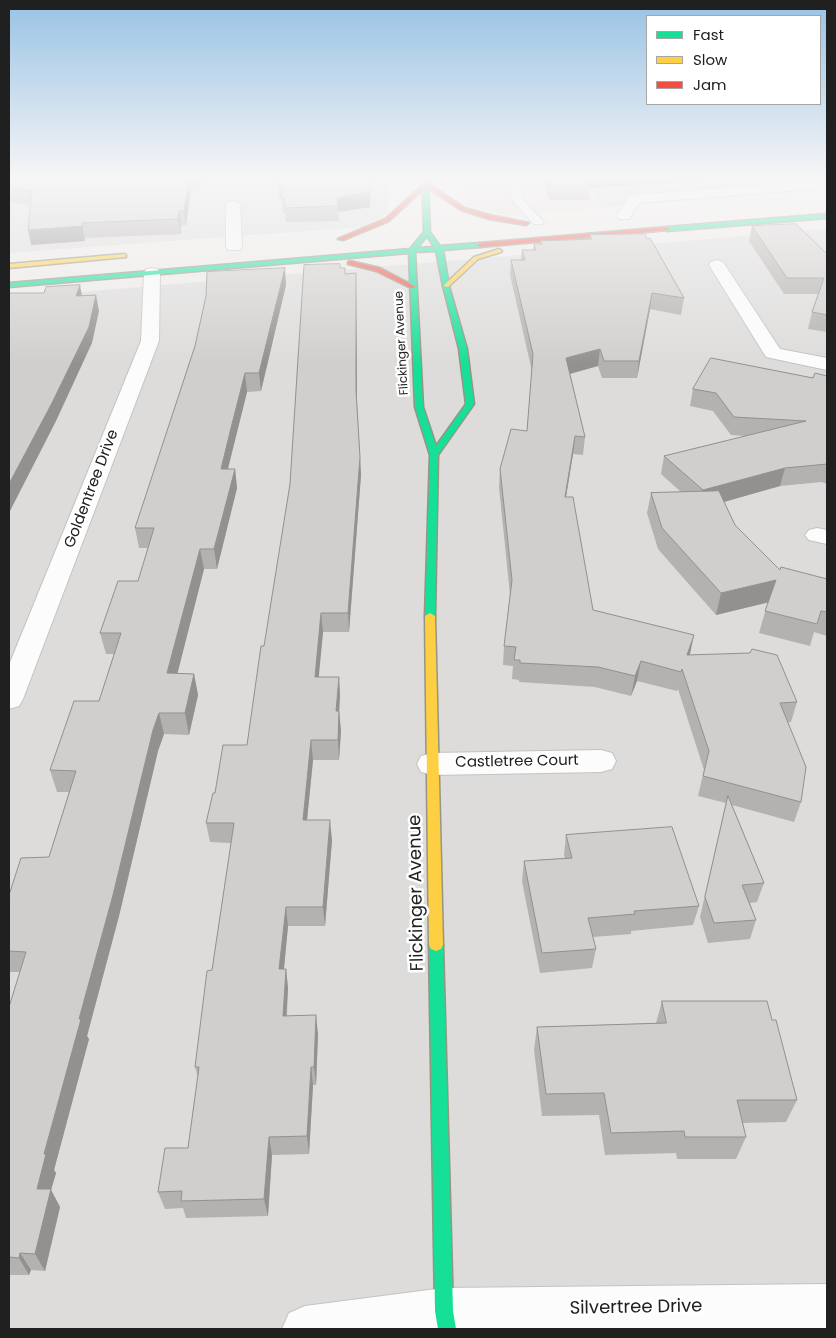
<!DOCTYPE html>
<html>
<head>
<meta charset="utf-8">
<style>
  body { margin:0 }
  #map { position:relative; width:836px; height:1338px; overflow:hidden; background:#eeecea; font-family:Poppins,sans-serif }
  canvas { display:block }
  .frame { position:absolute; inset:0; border:10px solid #202020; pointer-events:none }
  .legend { position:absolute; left:646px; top:15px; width:175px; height:90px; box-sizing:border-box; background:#fff; border:1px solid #a6a6a6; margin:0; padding:6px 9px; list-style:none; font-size:15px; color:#202020 }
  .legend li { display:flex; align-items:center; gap:10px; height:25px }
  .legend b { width:25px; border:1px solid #a6a6a6 }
</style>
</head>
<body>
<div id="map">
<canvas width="836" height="1338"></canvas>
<div class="frame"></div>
<ul class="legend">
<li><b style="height:6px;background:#16e098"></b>Fast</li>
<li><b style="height:6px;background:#ffcf43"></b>Slow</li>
<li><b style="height:6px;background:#f24e42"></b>Jam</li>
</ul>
</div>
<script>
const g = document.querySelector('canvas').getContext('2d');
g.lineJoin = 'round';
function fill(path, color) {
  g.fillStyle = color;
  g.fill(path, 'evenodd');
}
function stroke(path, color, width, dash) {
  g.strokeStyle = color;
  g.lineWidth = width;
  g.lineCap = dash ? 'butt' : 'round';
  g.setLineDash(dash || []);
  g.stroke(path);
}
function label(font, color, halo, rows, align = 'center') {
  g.font = font + ' Poppins,sans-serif';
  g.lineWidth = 5;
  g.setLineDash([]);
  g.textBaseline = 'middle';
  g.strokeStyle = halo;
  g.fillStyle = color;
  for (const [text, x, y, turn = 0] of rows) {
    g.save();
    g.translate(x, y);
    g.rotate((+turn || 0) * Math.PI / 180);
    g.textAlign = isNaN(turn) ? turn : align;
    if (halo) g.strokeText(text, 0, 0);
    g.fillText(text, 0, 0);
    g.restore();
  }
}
const residential = new Path2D(`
  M9,177h381l-2,36 -26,14 -353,26z
  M590,177h237v10l-227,21z
  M827,229v1100h-818v-1031z`);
const commercial = new Path2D(`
  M459,177h131l10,31 -89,8 -48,-12z`);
const lane = new Path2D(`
  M507,177h10l6,23 19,20 2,2 -2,2h-8l-21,-23z`);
const street = new Path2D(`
  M827,180v8l-188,15 -10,16h-10l-3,-3 13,-20 5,-1z
  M233,201l5,1 2,3 2,42 -2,3h-12l-2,-3v-42l2,-3z
  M717,260l6,2 57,87 47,9v12l-61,-13 -57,-92 2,-3z
  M152,268l6,1 2,4 -1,68 -136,358 -4,7 -10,3v-44l132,-324 3,-68 2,-4z
  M817,528l10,2v14l-18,-4 -4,-5 4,-5z
  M601,750l11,3 4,8 -4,8 -11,3 -169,3 -11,-3 -4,-8 4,-8 11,-3z
  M827,1284v45h-545l7,-16 16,-7 139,-18z`);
const fast = new Path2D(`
  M422,177h6l2,55 10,14 40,-3 3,2 -3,2 -37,3 6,36 18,63 7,55 -36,51 -3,161 -5,3 -5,-3 5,-161 -15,-48 -6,-154 -400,34v-4l401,-34 14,-17zM427,236l7,11 -17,1zM436,251l7,35 16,63 7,55 -30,42 -13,-39 -8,-155z
  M827,214v4l-160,13 -3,-2 3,-2z
  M436,939l5,2 2,4 10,366 3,18h-18l-3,-18 -6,-366 2,-4z`);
const slow = new Path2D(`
  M499,249l3,2 -1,1 -23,7 -30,28 -5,-1 31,-29z
  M124,254l2,1v2l-117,11v-4z
  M430,613l5,3 8,329 -2,4 -5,2 -5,-2 -2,-4 -4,-329z`);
const jam = new Path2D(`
  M426,182l39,26 25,7 39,8 -3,2 -37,-6 -28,-9 -35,-23 -37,34 -46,19 -5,-1 47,-20z
  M667,227l2,1v2l-189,17 -3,-2 3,-2z
  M350,261l30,7 36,19 -5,1 -35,-17 -28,-7v-2z`);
const wall = new Path2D(`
  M9,177h195l-5,14h-8l-5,34 -5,1v8l-96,4v3l-54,4 -1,-40 -21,-3z
  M280,177l90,30 -32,5 1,9 -53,1 -1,-9h-2l-1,-14h-3l-1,-14z
  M542,177h201l-152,11 -2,12h-40z
  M752,226l75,28v78l-19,-3 4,-17 7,-18h-35l-35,-53z
  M590,235l94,63 -3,17 -31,-6 -13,69h-35l-4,-12 -28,8 15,63 -2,18 -10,-1 -7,43 27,113 96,45 108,47 -6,20h-3l13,80 -7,20 -62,-17 32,78 -7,19 -7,1 6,17 -6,19 -42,4 -8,-26 26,-114 -28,-7 6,-26 -26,-81 -1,2 -40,-10 -6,15 -36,-9 -76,-5v-2l-7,-1 1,-13 -10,-1 1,-19 6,-51 -11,-108 1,-18 27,-38 5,-60 -22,-96 1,-15h10l1,-10h11l1,-6h6v-3l50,-2z
  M340,268l5,6 11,-1 1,129 4,73 -12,157h-26l-5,45h21l1,19 -1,15 2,20 -2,29h-26l-6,60 25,20 -7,86h-37l-4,43h2l2,19 -1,28 31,18 -2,51h-3l-4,69 -37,1 -4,61 -82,2 -3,-10 -18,1 -7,-17 30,-44 10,-71 -3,-10 17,-97 19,-127 -21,-1 -4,-19 9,-30 32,-48 17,-99z
  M286,285l-25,106 -14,1 -19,77h7l2,19 -20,81h-13l-27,104 17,1 4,21 -9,40 -25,-1 -6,17 -39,165 -32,120 2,3 -35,131 2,3 -5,17 9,17 -15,64 -14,-1 -2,5h-20v-268l11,-35h-11v-77l40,-38 20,-65h-12l-7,-22 49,-69 15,-47h-8l-6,-21 38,-52 10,-33h-9l-4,-20z
  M827,376v108l-5,-2 -42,4 -56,16 11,23 45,45 47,9v57l-13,-4 -4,14 -51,-13 9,-31 -52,13 -58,-66 -11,-36 4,-20 30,-1 -20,-18 3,-18 82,-20 -15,-1 -18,-24 -23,-5 3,-17z
  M566,835l133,71 -6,19 -62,6v3l-38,3 3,12 -4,19 -52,5 -18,-92 2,-20 41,-3 -1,-3z
  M662,1001l110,19 25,80 -11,22 -44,1 4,14 -10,22h-59l-1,-6 -71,2 -6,-40 -57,1 -8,-66 3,-23 119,-4z`);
const shadedWall = new Path2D(`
  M189,177l2,14 -5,34 -2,-14z
  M197,177h7l-5,14z
  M370,177h1l-1,30 -32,5 -1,-14z
  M587,177h156l-152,11v-3z
  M179,211l2,15v8l-3,-15z
  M82,223l3,18 -54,4 -3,-15z
  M285,268l1,17 -25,106 -2,-18z
  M356,273v16l1,120 -1,-18z
  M80,285l3,16 -7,-5z
  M652,293l-2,16 -13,69 2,-17z
  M96,295l3,16 -7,32 -36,78 -47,92v-29z
  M600,349l-2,17 -33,9 1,-17z
  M245,373l2,19 -24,96 -2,-19z
  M575,436l-2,18 -10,61 2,-18z
  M360,457l1,18 -12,157 -1,-19z
  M785,468l-5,18 -81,23 4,-19z
  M235,469l2,19 -20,81 -3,-20z
  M200,549l4,20 -32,126 -5,-22z
  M776,580l-6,22 -54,13 5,-22z
  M321,613l2,19 -6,64 -2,-19z
  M694,635l-4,19 -7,21 4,-20z
  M641,661l-4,20 -6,15 4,-20z
  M194,674l4,21 -9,40 -4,-22z
  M339,677l1,19 -2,35 -2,-20z
  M339,711l2,20 -2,29 -1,-20z
  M159,713l5,21 -6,17 -39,165 -32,120 2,3 -35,131 2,3 -5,17 9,17 -15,64 -10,-17 2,-65 7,-35 35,-135 74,-289z
  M311,740l2,20 -8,80 -2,-20z
  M330,820l2,20 -7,86 -2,-19z
  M286,907l2,19 -6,62 -3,-19z
  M286,969l2,19 -3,47 -2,-19z
  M316,1015l2,19 -2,51 -2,-18z
  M311,1067l2,18 -4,69 -2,-18z
  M269,1137l3,18 -4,61 -4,-17z
  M20,1253l11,17 -2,5 -10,-17z`);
const building = new Path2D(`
  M9,177h188h-8l-5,34h-5l-1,8 -96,4v3l-54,4 4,-39 -23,-3z
  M280,177h90v15l-33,6 1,8 -53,2v-9h-3l1,-14h-5z
  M548,177h40l3,8h-41z
  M796,224l31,30v61l-15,-3 12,-34h-37l-35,-52z
  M645,234l2,5 3,-1 34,60 -32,-5 -13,68h-35l-4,-12 -34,9 19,79 -10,-1 -10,61h8l20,113 101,25 -7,20 63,-2 2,-4 25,6 20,47 -17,1 26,64 -5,35 -98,-26 6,-25 -27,-82 -1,3 -40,-11 -6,15 -37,-9 -78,-4v-3h-6l2,-13 -12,-1 8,-66 -12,-111 11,-40 16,2 6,-77 -22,-94h14l-3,-10h14l-2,-6h8l-2,-3 52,-2 -2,-4z
  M340,264v4h5v6l11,-1v118l4,66 -12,156h-27l-6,64h24l-3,34h3l-1,29h-27l-8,80h27l-7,87h-37l-7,62h7l-3,47 33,-1 -2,52h-3l-4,69 -38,1 -5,62 -83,2 1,-10 -24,1 7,-44h23l11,-81h-4l12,-96 5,-1 22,-147h-28l7,-30h2l8,-48h24l14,-99h3l26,-162 14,-219z
  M285,268l-26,105h-14l-14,55 -10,41h14l-21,80h-14l-33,124 27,1 -9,39h-26l-6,17 -40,165 -34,124h2l-37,135h2l-9,35h14l-16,65 -15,-1 -1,5 -10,-1v-250l17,-55 -17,-1v-49l1,-3h-1v-4l12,-37 28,-1 27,-86 -26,-1 24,-69h25l22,-68h-21l18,-52h20l16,-53h-19l60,-182 11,-50 1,-24z
  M80,285l-4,11 20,-1 -7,32 -37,76 -43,81v-191h35l2,-6z
  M711,358l102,20 2,-5 12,3v88l-42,4 -82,22 -39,-34 142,-35 -72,-4 -18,-24 -23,-4z
  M719,491l16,34 45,45 1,-3 46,12v33l-6,-1 -4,13 -52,-13 11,-31 -55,13 -59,-65 -11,-35z
  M728,796l36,87 -22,2 14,35 -42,3 -9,-26z
  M672,827l27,79 -65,5 1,3 -47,4 8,31 -54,4 -18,-92 48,-3 -6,-23z
  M662,1001h105l5,19h4l21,80h-60l9,37h-61l-1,-6 -73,2 -7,-40 -58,1 -9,-67 129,-4z`);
const farStreetnames = [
  ["Flickinger Avenue",402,343,-93]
];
const streetNames = [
  ["Goldentree Drive",92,489,-69],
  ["Castletree Court",517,762,-1]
];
const nearStreetnames = [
  ["Flickinger Avenue",417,893,-91],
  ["Silvertree Drive",636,1308,-1]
];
fill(residential, '#dddcdb');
fill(commercial, '#eadedd');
stroke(lane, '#c4c3c2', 2);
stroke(street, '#c4c3c2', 2);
stroke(fast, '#949683', 3);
stroke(slow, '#949683', 3);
stroke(jam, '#949683', 3);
fill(lane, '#fcfcfc');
fill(street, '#fcfcfc');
fill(fast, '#16e098');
fill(slow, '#ffcf43');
fill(jam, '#f24e42');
fill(wall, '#b4b2b0');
fill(shadedWall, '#929190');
fill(building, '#d1cfcd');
stroke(building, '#929190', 1);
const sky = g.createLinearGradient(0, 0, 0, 364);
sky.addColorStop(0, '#98c2e4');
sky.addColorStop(0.49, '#f7f6f6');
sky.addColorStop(1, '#f7f6f600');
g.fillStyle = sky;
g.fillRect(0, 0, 836, 364);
label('12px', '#202020', '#fff', farStreetnames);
label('15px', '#202020', '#fff', streetNames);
label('18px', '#202020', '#fff', nearStreetnames);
</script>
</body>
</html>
